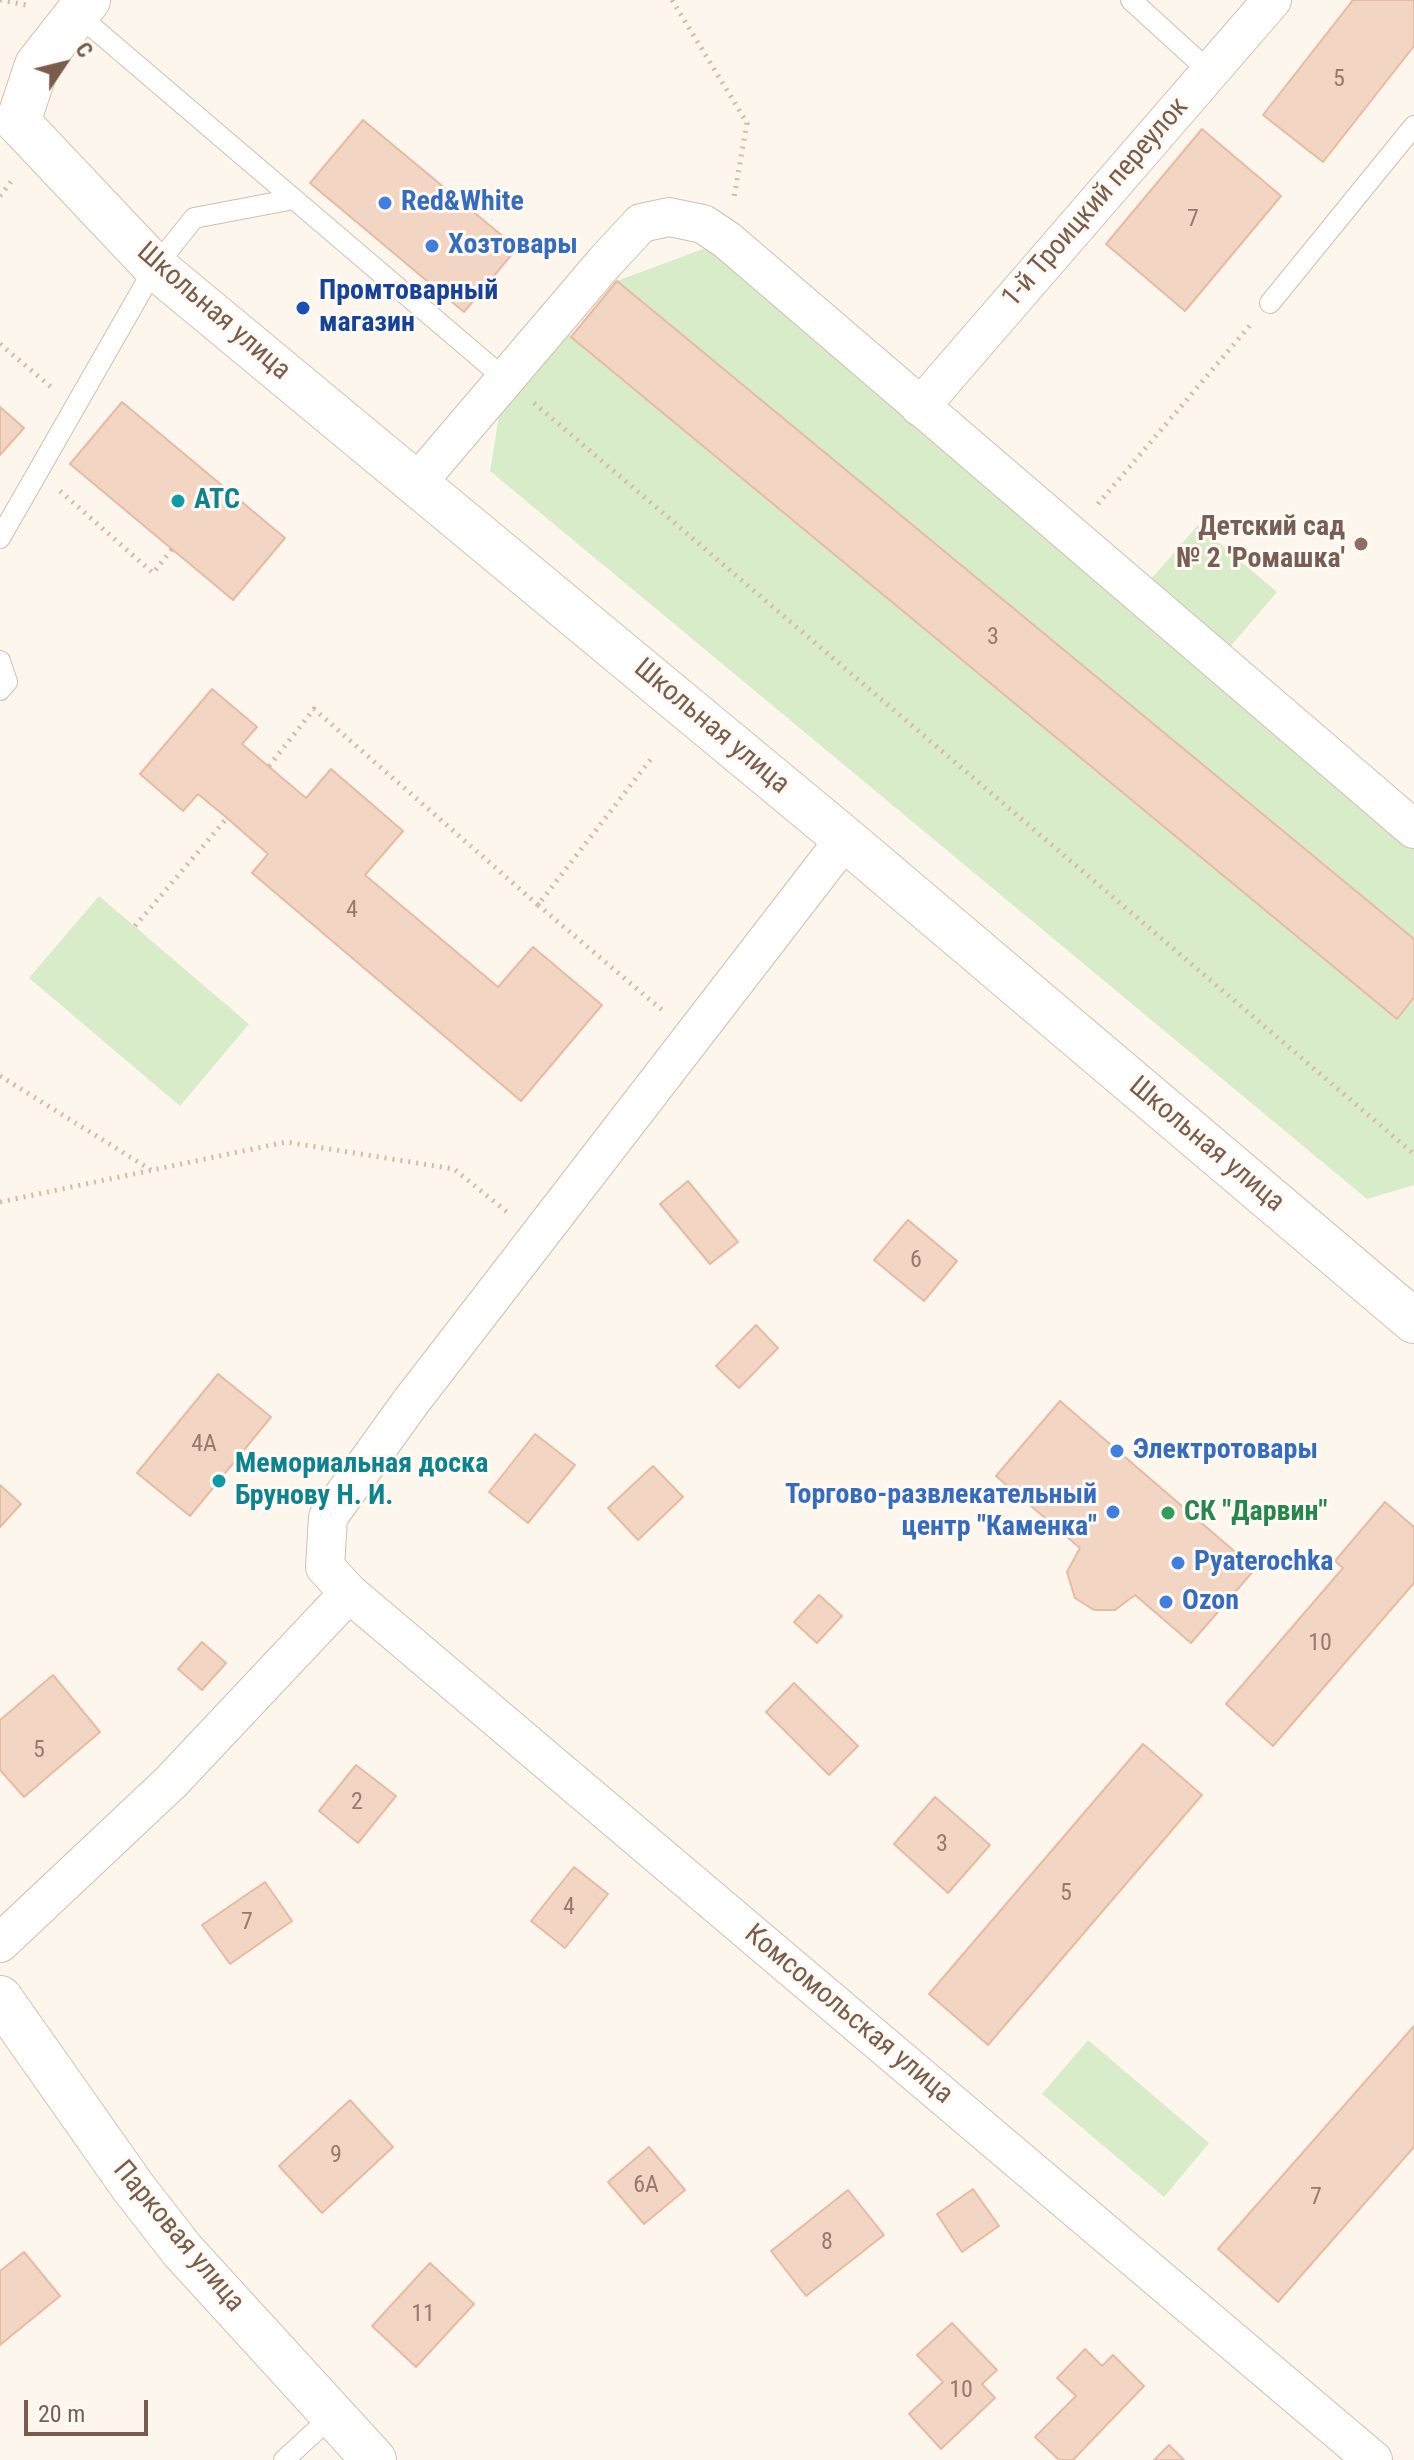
<!DOCTYPE html>
<html>
<head>
<meta charset="utf-8">
<style>
  body { margin:0 }
  #map { position:relative; width:1414px; height:2460px; overflow:hidden; background:#fdf6ec; font-family:"Roboto Condensed",sans-serif }
  canvas { display:block }
  .north { position:absolute; left:24px; top:24px; width:80px; height:80px; -webkit-text-stroke:6px #fffaf3; paint-order:stroke; rotate:55deg; font-size:22px; font-weight:700; line-height:32px; text-align:center; color:#7a5c4d }
  .north::after { content:''; display:block; margin:auto; width:28px; height:36px; background:#7a5c4d; clip-path:polygon(50% 0,100% 100%,50% 72%,0 100%) }
  .scale { position:absolute; left:24px; top:2400px; width:124px; height:36px; box-sizing:border-box; border:4px solid #7a5c4d; border-top:0; padding-left:10px; font-size:24px; line-height:28px; white-space:nowrap; color:#7a5c4d; -webkit-text-stroke:6px #fffaf3; paint-order:stroke }
</style>
</head>
<body>
<div id="map">
<canvas width="1414" height="2460"></canvas>
<div class="north">С</div>
<div class="scale">20 m</div>
</div>
<script>
const g = document.querySelector('canvas').getContext('2d');
g.lineJoin = 'round';
function fill(path, color) {
  g.fillStyle = color;
  g.fill(path, 'evenodd');
}
function stroke(path, color, width, dash) {
  g.strokeStyle = color;
  g.lineWidth = width;
  g.lineCap = dash ? 'butt' : 'round';
  g.setLineDash(dash || []);
  g.stroke(path);
}
function label(font, color, halo, rows, align = 'center') {
  g.font = font + ' "Roboto Condensed",sans-serif';
  g.lineWidth = 6;
  g.setLineDash([]);
  g.textBaseline = 'middle';
  g.strokeStyle = halo;
  g.fillStyle = color;
  for (const [text, x, y, turn = 0] of rows) {
    g.save();
    g.translate(x, y);
    g.rotate((+turn || 0) * Math.PI / 180);
    g.textAlign = isNaN(turn) ? turn : align;
    if (halo) g.strokeText(text, 0, 0);
    g.fillText(text, 0, 0);
    g.restore();
  }
}
const green = new Path2D(`
  M727,240l412,353 59,-68 79,67 -59,69 196,168v110l-797,-658z
  M554,322l842,696 18,-21v188l-47,14 -877,-728 15,-92z
  M99,896l150,128 -69,82 -151,-128z
  M1088,2040l121,103 -45,54 -122,-103z`);
const building = new Path2D(`
  M1353,0h61v46l-91,116 -60,-47z
  M363,120l154,128 -53,64 -154,-129z
  M1202,129l79,67 -96,115 -79,-67z
  M617,281l797,658v58l-17,22 -826,-682z
  M122,402l163,136 -52,62 -163,-136z
  M0,407l24,21 -24,27z
  M212,689l45,38 -15,17 64,54 25,-29 72,62 -38,44 133,112 35,-40 69,58 -81,96 -269,-228 16,-19 -41,-36 -29,-24 -15,17 -43,-37z
  M688,1181l50,61 -28,22 -50,-60z
  M908,1220l49,41 -33,40 -50,-41z
  M756,1325l22,23 -39,40 -23,-22z
  M218,1374l53,43 -81,99 -53,-43z
  M1060,1401l195,168 -64,74 -56,-48 -20,15h-21l-19,-12 -8,-26 13,-24 -84,-72z
  M535,1434l40,31 -47,58 -39,-31z
  M653,1466l30,31 -45,43 -30,-32z
  M0,1485l21,19 -21,23z
  M1385,1502l29,25v56l-141,163 -47,-42 117,-136 -8,-7z
  M819,1595l23,21 -25,27 -23,-21z
  M202,1642l24,21 -24,27 -24,-21z
  M53,1675l47,57 -76,65 -24,-27v-50z
  M794,1683l64,63 -29,29 -63,-63z
  M1143,1744l59,51 -214,250 -59,-51z
  M356,1765l40,31 -38,47 -39,-32z
  M935,1797l55,48 -42,48 -54,-49z
  M574,1867l34,27 -43,54 -34,-27z
  M265,1882l27,39 -62,43 -28,-39z
  M1414,2026v121l-136,155 -60,-53z
  M350,2100l43,47 -71,66 -43,-47z
  M649,2147l36,43 -41,34 -36,-42z
  M973,2189l26,37 -37,26 -25,-38z
  M848,2190l36,45 -78,61 -35,-45z
  M24,2252l36,44 -60,49v-74z
  M430,2263l44,41 -58,63 -44,-41z
  M952,2323l45,47 -15,14 13,14 -54,51 -32,-35 34,-32 -26,-27z
  M1085,2349l17,17 11,-11 31,31 -71,74h-14l-24,-23 41,-41 -19,-18z
  M1169,2445l15,15h-30z`);
const path = new Path2D(`
  M0,0l31,6
  M672,0l75,123 -13,74
  M0,196l13,-17
  M0,344l51,43
  M534,403l880,751
  M60,491l93,82 19,-24
  M1098,504l154,-181
  M269,766l45,-57 224,196 116,-150
  M538,905l124,105
  M135,926l92,-108
  M0,1076l151,94
  M0,1202l286,-60 168,27 53,43`);
const lane = new Path2D(`
  M1131,0l79,72
  M77,14l428,365
  M1270,303l144,-177
  M0,538l155,-271 39,-49 100,-19
  M0,661l7,21 -7,8
  M284,2460l49,-45`);
const street = new Path2D(`
  M920,407l352,-407
  M416,484l189,-222 36,-39 28,-6 34,7 24,16 687,589
  M845,839l-435,564 -82,114 -3,50 24,26 1024,867
  M0,1943l171,-161 178,-189`);
const secondary = new Path2D(`
  M18,122l137,145 690,572 569,482
  M18,122l19,-57 51,-65
  M0,1998l133,189 49,63 192,210`);
const markers = [
  [385,203,8,"#3f7fe0"],
  [432,246,8,"#3f7fe0"],
  [303,308,8,"#1a4fb4"],
  [178,501,8,"#0f9aa8"],
  [1361,544,8,"#8d6e63"],
  [1117,1451,8,"#3f7fe0"],
  [219,1481,8,"#0f9aa8"],
  [1113,1512,8,"#3f7fe0"],
  [1168,1513,8,"#2e9e5b"],
  [1178,1563,8,"#3f7fe0"],
  [1166,1602,8,"#3f7fe0"]
];
const numberNames = [
  ["5",1339,80],
  ["7",1193,220],
  ["3",993,638],
  ["4",352,911],
  ["6",916,1261],
  ["4А",204,1445],
  ["10",1320,1644],
  ["5",39,1751],
  ["2",357,1803],
  ["3",942,1845],
  ["5",1066,1894],
  ["4",569,1908],
  ["7",247,1923],
  ["9",336,2156],
  ["6А",646,2186],
  ["7",1316,2198],
  ["8",827,2243],
  ["11",423,2315],
  ["10",961,2391]
];
const shopNames = [
  ["Red&White",401,203],
  ["Хозтовары",448,246],
  ["Электротовары",1133,1451],
  ["Торгово-развлекательный",1097,1496,"right"],
  ["центр \"Каменка\"",1097,1528,"right"],
  ["Pyaterochka",1194,1563],
  ["Ozon",1182,1602]
];
const streetNames = [
  ["1-й Троицкий переулок",1096,203,-49],
  ["Школьная улица",213,312,41],
  ["Школьная улица",711,727,40],
  ["Школьная улица",1206,1145,40],
  ["Комсомольская улица",848,2015,40],
  ["Парковая улица",178,2237,50]
];
const transitNames = [
  ["Промтоварный",319,292],
  ["магазин",319,324]
];
const cultureNames = [
  ["АТС",194,501],
  ["Мемориальная доска",235,1465],
  ["Брунову Н. И.",235,1497]
];
const educationNames = [
  ["Детский сад",1345,528],
  ["№ 2 'Ромашка'",1345,560]
];
const leisureNames = [
  ["СК \"Дарвин\"",1184,1513]
];
fill(green, '#d8ecc9');
fill(building, '#f3d5c3');
stroke(building, '#e6bba3', 2);
stroke(lane, '#d1beb0', 22);
stroke(street, '#d1beb0', 40);
stroke(secondary, '#d6c0b0', 46);
stroke(path, '#d9b8a5', 5, [2, 6]);
stroke(lane, '#fff', 20);
stroke(street, '#fff', 38);
stroke(secondary, '#fff', 44);
for (const [x, y, r, color] of markers) {
  const dot = new Path2D();
  dot.arc(x, y, r, 0, 2 * Math.PI);
  g.fillStyle = color;
  g.fill(dot);
  stroke(dot, '#fffaf3', 3);
}
label('24px', '#987a6a', null, numberNames);
label('bold 28px', '#366cbe', '#fffaf3', shopNames, 'left');
label('28px', '#7a5c4d', '#fffaf3', streetNames);
label('bold 28px', '#164399', '#fffaf3', transitNames, 'left');
label('bold 28px', '#0d838f', '#fffaf3', cultureNames, 'left');
label('bold 28px', '#785e54', '#fffaf3', educationNames, 'right');
label('bold 28px', '#27864d', '#fffaf3', leisureNames, 'left');
</script>
</body>
</html>
